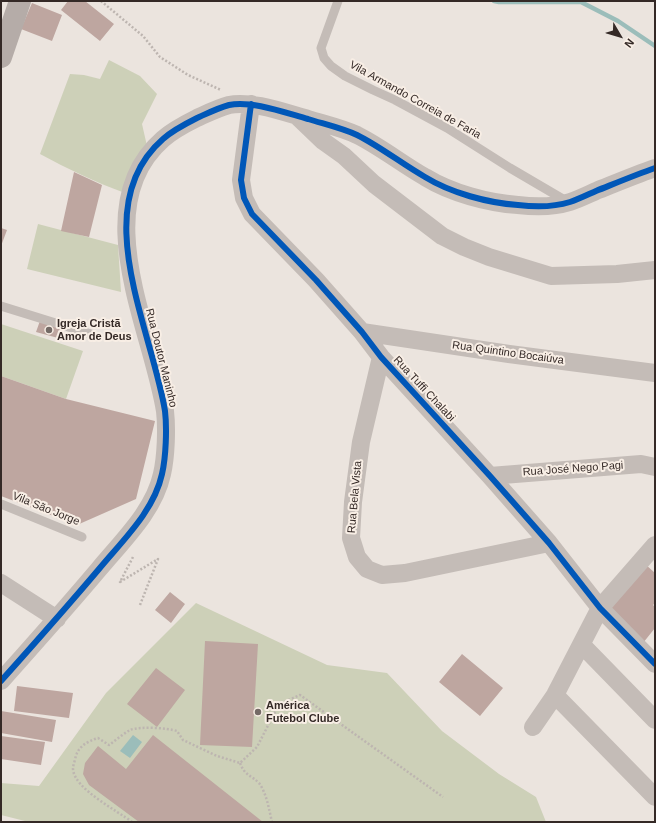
<!DOCTYPE html>
<html>
<head>
<meta charset="utf-8">
<style>
  body { margin:0 }
  #map { position:relative; width:656px; height:823px; overflow:hidden; background:#ebe4de; font-family:Arial,sans-serif }
  canvas { display:block }
  .frame { position:absolute; inset:0; border:2px solid #342926; pointer-events:none }
  .north { position:absolute; left:600px; top:16px; width:40px; height:40px; -webkit-text-stroke:3px #f8eee5; paint-order:stroke; rotate:128deg; font-size:11px; font-weight:700; line-height:16px; text-align:center; color:#342926 }
  .north::after { content:''; display:block; margin:auto; width:14px; height:18px; background:#342926; clip-path:polygon(50% 0,100% 100%,50% 72%,0 100%) }
</style>
</head>
<body>
<div id="map">
<canvas width="656" height="823"></canvas>
<div class="frame"></div>
<div class="north">N</div>
</div>
<script>
const g = document.querySelector('canvas').getContext('2d');
g.lineJoin = 'round';
function fill(path, color) {
  g.fillStyle = color;
  g.fill(path, 'evenodd');
}
function stroke(path, color, width, dash) {
  g.strokeStyle = color;
  g.lineWidth = width;
  g.lineCap = dash ? 'butt' : 'round';
  g.setLineDash(dash || []);
  g.stroke(path);
}
function label(font, color, halo, rows, align = 'center') {
  g.font = font + ' Arial,sans-serif';
  g.lineWidth = 4;
  g.setLineDash([]);
  g.textBaseline = 'middle';
  g.strokeStyle = halo;
  g.fillStyle = color;
  for (const [text, x, y, turn = 0] of rows) {
    g.save();
    g.translate(x, y);
    g.rotate((+turn || 0) * Math.PI / 180);
    g.textAlign = isNaN(turn) ? turn : align;
    if (halo) g.strokeText(text, 0, 0);
    g.fillText(text, 0, 0);
    g.restore();
  }
}
const green = new Path2D(`
  M109,60l31,16 17,18 -15,30 5,22 -22,47c-30,-11 -57,-24 -85,-39l30,-80 14,1 16,4z
  M38,224l80,21 3,47 -94,-23z
  M1,324l82,27 -17,48 -65,-23z
  M196,603l131,62 60,8 55,58 57,43 37,23 10,25h-517l-28,-7v-32l38,3 67,-93z`);
const water = new Path2D(`
  M133,735l9,7 -12,16 -10,-7z`);
const stream = new Path2D(`
  M494,1l5,1h82l37,19 37,25`);
const building = new Path2D(`
  M68,1h17l29,23 -14,17 -39,-31z
  M32,3l30,12 -10,26 -31,-12z
  M74,172l28,13 -13,52 -28,-6z
  M1,228l6,2 -6,16z
  M41,318l20,10 -3,10 -22,-6z
  M1,376l65,23 89,22 -19,78 -59,26 -76,-29z
  M645,564l10,9v30l-2,2 2,2v21l-12,15 -37,-31z
  M170,592l15,12 -14,19 -16,-13z
  M205,641l53,3 -6,103 -52,-2z
  M462,654l41,34 -23,28 -41,-34z
  M156,668l29,22 -28,37 -30,-23z
  M17,686l56,7 -4,25 -55,-7z
  M1,711l55,9 -4,22 -51,-9z
  M153,735l110,87h-124l-50,-37 -6,-11 2,-11 13,-17 28,23z
  M1,736l44,6 -4,23 -40,-6z`);
const path = new Path2D(`
  M101,1l42,35 17,21 28,18 33,15
  M133,557l-13,25 38,-23 -18,46
  M240,763c5,13 11,12 19,20 8,11 10,27 13,39
  M132,822c-14,-11 -58,-33 -59,-53 0,-3 1,-6 2,-9 2,-13 11,-18 23,-22l11,7c7,-5 14,-11 21,-15 9,-4 38,-2 47,1l6,9 34,16 23,7 17,-16 20,-39 7,-6 16,-7 143,102`);
const service = new Path2D(`
  M338,1l-17,47 3,10 7,8 14,10 28,14 22,10 52,28 63,40 58,34
  M1,306l90,28
  M1,504l81,33`);
const minor = new Path2D(`
  M251,104l-10,76 3,18 8,16 64,66 46,52 19,25 109,119 59,67 51,65 55,56
  M299,118l24,23 21,15 30,28 68,52 22,11 25,10 62,19 66,-2 38,-4
  M362,332l147,22 146,19
  M381,357l-20,85 -8,60 -2,36 6,19 10,12 15,6 23,-2 144,-30
  M490,476l151,-12 14,3
  M1,583l56,36
  M582,645l73,75
  M1,681c33,-37 66,-74 98,-112 24,-29 55,-58 63,-95 4,-17 5,-46 3,-63 -13,-82 -79,-205 -2,-272 10,-9 22,-15 34,-21 11,-5 21,-10 32,-13 22,-5 57,8 79,14 16,5 34,9 49,16 24,12 45,29 68,42 26,16 63,26 93,28 17,2 36,2 52,-3 9,-3 17,-7 26,-11 20,-8 39,-16 59,-23
  M555,695l100,102
  M533,727l22,-32 45,-87 55,-63`);
const secondary = new Path2D(`
  M1,57l19,-56`);
const cycleway = new Path2D(`
  M251,104l-10,76 3,18 8,16 64,66 46,52 19,25 109,119 59,67 51,65 55,56
  M1,681c33,-37 66,-74 98,-112 24,-29 55,-58 63,-95 4,-17 5,-46 3,-63 -13,-82 -79,-205 -2,-272 10,-9 22,-15 34,-21 11,-5 21,-10 32,-13 22,-5 57,8 79,14 16,5 34,9 49,16 24,12 45,29 68,42 26,16 63,26 93,28 17,2 36,2 52,-3 9,-3 17,-7 26,-11 20,-8 39,-16 59,-23`);
const markers = [
  [49,330,4,"#746a66"],
  [258,712,4,"#746a66"]
];
const streetNames = [
  ["Vila Armando Correia de Faria",415,100,29],
  ["Rua Quintino Bocaiúva",508,353,8],
  ["Rua Doutor Maninho",161,358,76],
  ["Rua Tuffi Chalabi",424,389,47],
  ["Rua José Nego Pagi",573,469,-4],
  ["Rua Bela Vista",355,497,-85],
  ["Vila São Jorge",46,509,22]
];
const poiNames = [
  ["Igreja Cristã",57,324],
  ["Amor de Deus",57,337],
  ["América",266,706],
  ["Futebol Clube",266,719]
];
fill(green, '#cdd0b8');
fill(water, '#9bbdba');
stroke(stream, '#9bbdba', 4.5);
fill(building, '#bea6a0');
stroke(path, '#bdb5b0', 2.5, [2, 2]);
stroke(service, '#c4bcb7', 9);
stroke(minor, '#c4bcb7', 18);
stroke(secondary, '#b5aca8', 22);
stroke(cycleway, '#0057b8', 6);
for (const [x, y, r, color] of markers) {
  const dot = new Path2D();
  dot.arc(x, y, r, 0, 2 * Math.PI);
  g.fillStyle = color;
  g.fill(dot);
  stroke(dot, '#f8eee5', 1.5);
}
label('11px', '#342926', '#f8eee5', streetNames);
label('bold 11px', '#342926', '#f8eee5', poiNames, 'left');
</script>
</body>
</html>
